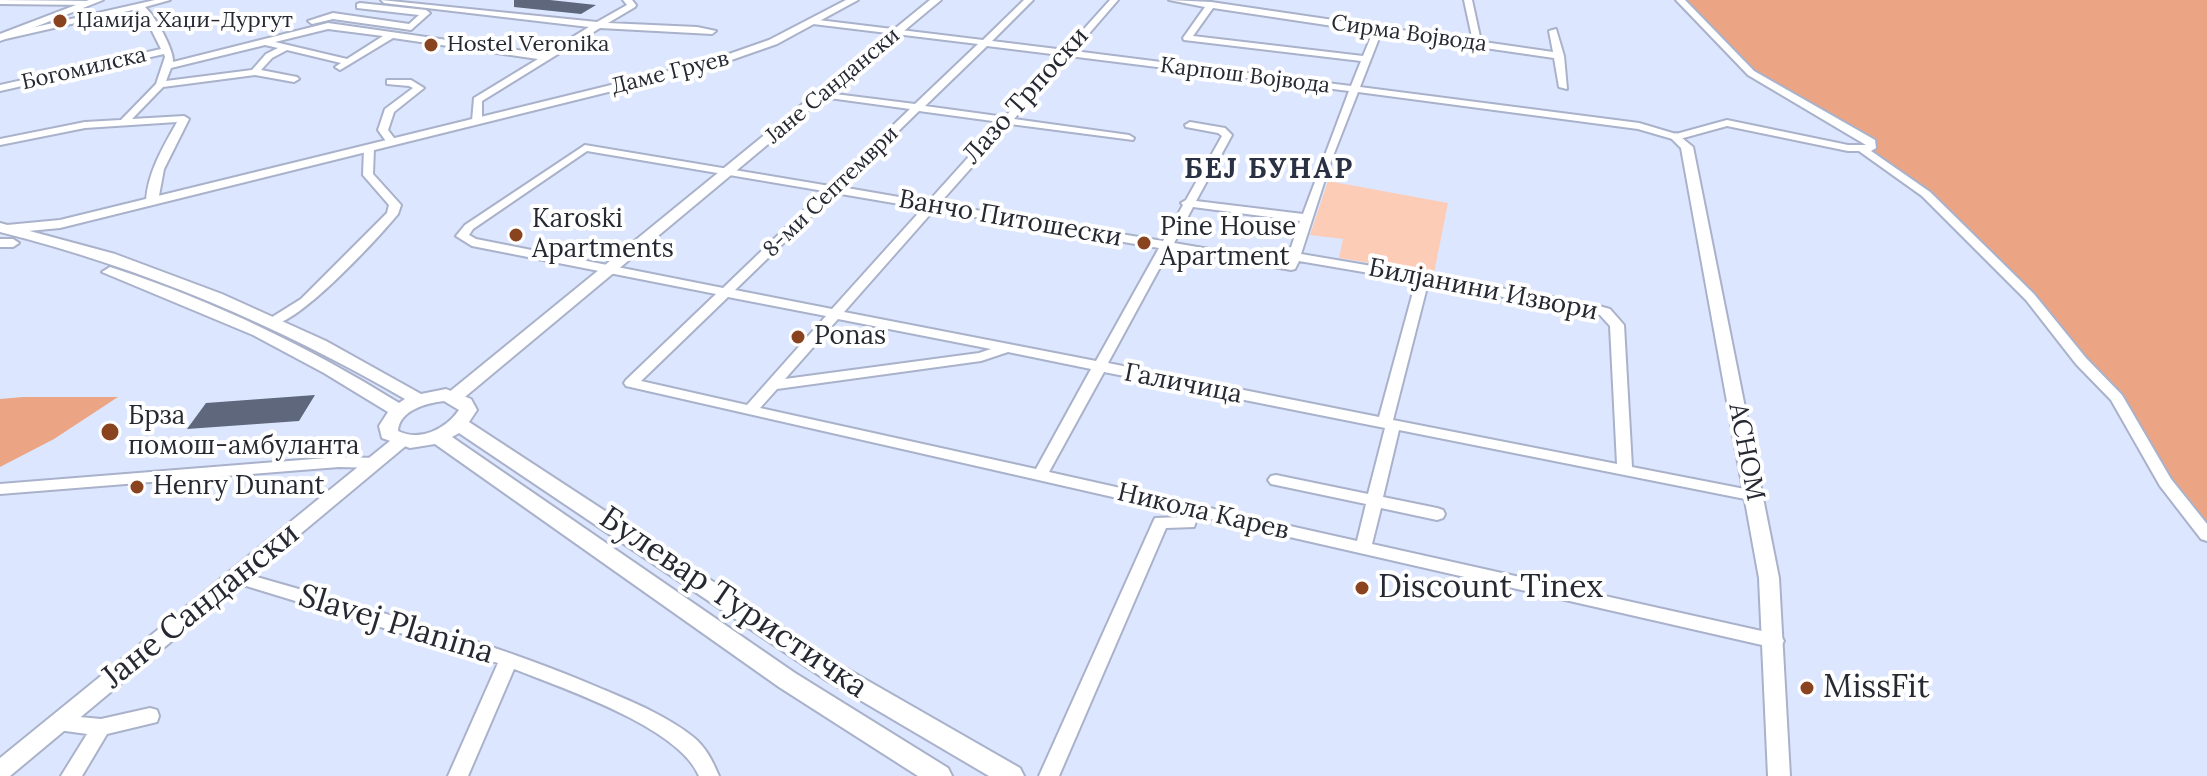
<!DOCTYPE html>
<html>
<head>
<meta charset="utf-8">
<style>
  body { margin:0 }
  canvas { display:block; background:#dce6fe }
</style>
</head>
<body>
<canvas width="2207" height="776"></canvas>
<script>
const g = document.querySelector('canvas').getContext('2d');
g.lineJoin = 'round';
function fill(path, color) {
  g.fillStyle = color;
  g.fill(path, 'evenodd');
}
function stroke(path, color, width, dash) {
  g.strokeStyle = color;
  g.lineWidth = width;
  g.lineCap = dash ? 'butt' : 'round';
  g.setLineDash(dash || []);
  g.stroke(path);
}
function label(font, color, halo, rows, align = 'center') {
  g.font = font + ' Lora,serif';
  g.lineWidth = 8;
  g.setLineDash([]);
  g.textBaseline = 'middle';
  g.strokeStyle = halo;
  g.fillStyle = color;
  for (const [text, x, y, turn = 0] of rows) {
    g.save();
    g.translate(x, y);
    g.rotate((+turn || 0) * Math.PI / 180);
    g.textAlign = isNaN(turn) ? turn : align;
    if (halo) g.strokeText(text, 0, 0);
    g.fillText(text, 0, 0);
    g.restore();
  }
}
const green = new Path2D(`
  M1328,181l120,22 -14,70 -95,-15 4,-19 -33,-4z`);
const forest = new Path2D(`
  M1680,0h527v535c-79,-117 -162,-238 -270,-331 -23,-20 -49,-36 -74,-54l9,-4 -103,-60z
  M23,397h95l-64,42 -54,28v-68z`);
const building = new Path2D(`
  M514,0h36l46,5 -15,9 -67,-7z
  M315,395l-16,26 -112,8 19,-26z`);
const minor = new Path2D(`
  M0,0l89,1 4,2 -4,2 -89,-1z
  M155,0h15l-25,7c11,10 29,43 28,55l155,-39 217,31 44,-27 -205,-24 -3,-3 216,22 30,-17 -4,-5h9l4,5 -1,2 -27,16 89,4 19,4 -4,3 -112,-6 -118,73v20l-5,3 -5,-3 2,-23 64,-39 -145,-21 -53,32 -5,-3 6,-4 -54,-13 -15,8 -11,12 36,7 2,2 -5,3 -39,-7 -92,12 -31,32 52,-3 5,3 -25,50 -6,32 -6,3 -6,-3c2,-29 17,-54 31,-79l-92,6 -85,17v-6l85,-17 36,-2 35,-36 9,-27 -1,-3 -164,37v-6l161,-36 -17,-34 -7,-6 -136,31 -1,-5zM328,29l55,7 -36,23 -72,-17zM265,45l13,3 -12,6 -14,16 -86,11 5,-13z
  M1024,0h9l-41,41 73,9 45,-50h8l-44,51 277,35 10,-25 -177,-21 -1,-2 22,-31 -36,-7 42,2 258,38 3,-3 -8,-37h8l8,37 -3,4 76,11 -4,-21 7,-2 8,27 3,33 -8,-2 -5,-29 -173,-25 -21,54 279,36 37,11 51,-14 121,25h18l-118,-70 -72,-75h9l69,71 121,69 1,8 -5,3 59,41 104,102 52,64 36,37 49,84 36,45v17l-6,-2 -41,-53 -49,-86 -35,-36 -50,-64 -104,-104 -63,-45h-11l-121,-25 -51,14 -38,-11 -280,-37 -27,69 -30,93 118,20 5,-2 6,4 158,27 22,6 14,16 8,142 123,24 6,1 2,4 -2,4 -6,1 -356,-71 -16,67 54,11 6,2 2,4 -2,4 -6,2 -56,-12 -9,36 403,90 6,2 3,5 -3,5 -6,2 -577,-132 -4,11 -28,1 -107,248h-20l114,-254 2,-4 27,-1 1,-4 -557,-127 -2,-3 2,-3 90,-86 -244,-48 -16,-10 9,-11 120,-80 245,41 80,-77 -88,-12 -5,-3 2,-2 96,12 63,-60 -165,-20 -3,-1v-4l173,21zM1213,8l160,24 -10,24 -170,-20zM987,46l73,9 -55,62 -80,-11zM1069,56l280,35 -46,123 -107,-13 36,-66 -7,-7 -35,-6 -5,3 1,2 32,6 4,3 -36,64 -5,3 2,2 -20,36 -224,-37 71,-80 123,16 1,-2 -5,-3 -115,-16zM919,111l81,11 -72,80 -87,-15zM587,151l237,40 -101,97 -247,-49 -7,-4 4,-6zM835,193l88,15 -91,101 -97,-19zM1193,207l107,14 -14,41 -112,-19zM934,210l225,38 -63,113 -252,-49zM1170,249l121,21 4,-1 4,-8 117,20 -37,136 -271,-54zM1428,283l172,32 10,11 7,138 -224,-44zM728,297l98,19 -79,89 -106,-24zM838,319l153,30 -12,4 -194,26zM1008,352l83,17 -55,100 -276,-61 17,-19 204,-28zM1104,372l281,56 -17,66 -92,-19 -5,1 -3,4 3,4 5,1 90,19 -9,37 -308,-69z
  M360,3l66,7 4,3 -19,17 -78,-11 -21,5 -4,-3 25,-8 76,11 10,-9 -62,-7v-4z
  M387,80h24l13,8 -30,24 -6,18 9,12 -5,3 -4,-1 -10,-14 7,-21 28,-21 -4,-2 -22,-2z
  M369,145l5,3 -1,26 28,31 -3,9c-19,23 -102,114 -129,111l-2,-3 2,-3 32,-20 86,-86 2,-8 -26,-30 1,-27z
  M0,239h13l6,4 -6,4h-13z
  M339,457l37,1 8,5 -8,5 -37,-1 -339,27v-10z
  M236,571c120,35 244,66 359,115 33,14 69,28 97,50 14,11 20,24 27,40h-20c-20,-49 -137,-88 -185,-107l-46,107h-20l50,-113 -268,-82 -2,-4 2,-4z
  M150,708l7,2 2,6 -2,6 -50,12 -25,42h-21l26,-42 -36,-5 -2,-6 2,-6 7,-2 43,4z`);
const tertiary = new Path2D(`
  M89,0h14l-103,41v-7z
  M846,0h12l-81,44 -60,21 -657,163 -53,5 -7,-4 7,-4 53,-5 649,-159 60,-21z
  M930,0h11l-481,401h-12l-2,-4 2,-4z
  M1676,133l17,14 86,431 11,198h-22l-9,-198 -78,-430 -11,-11z
  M402,435l8,5 -2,4 -398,332h-10v-18l396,-322z`);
const secondary = new Path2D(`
  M0,223l115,31 107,40 104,47 95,53 25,-5 25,10 6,11 -8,12 373,244 178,102 4,8h-35l-163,-96 -367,-247 -7,4 343,236 153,95 4,8h-34l-139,-89 -344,-243 -25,4 -28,-10 -3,-12 9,-14 -64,-39 -71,-38 -151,-63 8,-5 6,2c100,33 193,78 283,134l6,-4c-128,-74 -261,-131 -405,-167zM444,401l15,9c-13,19 -39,32 -61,21 1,-21 29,-28 46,-30z`);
const markers = [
  [60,21,8,"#89431f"],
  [431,45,8,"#89431f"],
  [516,235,8,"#89431f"],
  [1144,243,8,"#89431f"],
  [798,337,8,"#89431f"],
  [110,432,10,"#89431f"],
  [137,487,8,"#89431f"],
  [1362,588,8,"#89431f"],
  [1807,688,8,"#89431f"]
];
const farPoinames = [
  ["Џамија Хаџи-Дургут",76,21],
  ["Hostel Veronika",447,45]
];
const farStreetnames = [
  ["Сирма Војвода",1409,34,8],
  ["Богомилска",84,69,-13],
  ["Даме Груев",670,73,-14],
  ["Карпош Војвода",1245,76,7],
  ["Јане Сандански",833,86,-40],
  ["8-ми Септември",831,192,-44]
];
const streetNames = [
  ["Лазо Трпоски",1026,96,-48],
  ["Ванчо Питошески",1010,219,10],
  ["Билјанини Извори",1483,290,11],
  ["Галичица",1183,384,11],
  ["АСНОМ",1746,452,79],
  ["Никола Карев",1203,512,13]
];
const poiNames = [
  ["Karoski",532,220],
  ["Apartments",532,250],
  ["Pine House",1160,228],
  ["Apartment",1160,258],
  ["Ponas",814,337],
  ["Брза",128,417],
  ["помош-амбуланта",128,447],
  ["Henry Dunant",153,487]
];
const farDistrictnames = [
  ["БЕЈ БУНАР",1269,170]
];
const nearPoinames = [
  ["Discount Tinex",1378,588],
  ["MissFit",1823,688]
];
const nearStreetnames = [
  ["Булевар Туристичка",733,603,34],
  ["Јане Сандански",201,606,-39],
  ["Slavej Planina",396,625,17]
];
fill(green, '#fdccb7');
fill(forest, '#eba585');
fill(building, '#5e677c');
stroke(minor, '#a9b2ca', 4);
stroke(tertiary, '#a9b2ca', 4);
stroke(secondary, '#a9b2ca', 4);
fill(minor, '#fff');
fill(tertiary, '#fff');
fill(secondary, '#fff');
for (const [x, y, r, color] of markers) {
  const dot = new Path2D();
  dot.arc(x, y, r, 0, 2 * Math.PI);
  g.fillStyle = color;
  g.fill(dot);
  stroke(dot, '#fff', 3);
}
label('22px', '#262932', '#fff', farPoinames, 'left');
label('22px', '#262932', '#fff', farStreetnames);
label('26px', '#262932', '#fff', streetNames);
label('26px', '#262932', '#fff', poiNames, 'left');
g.letterSpacing = '2px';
label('bold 28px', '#2a3144', '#fff', farDistrictnames);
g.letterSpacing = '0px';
label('32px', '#262932', '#fff', nearPoinames, 'left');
label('32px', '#262932', '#fff', nearStreetnames);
</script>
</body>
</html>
